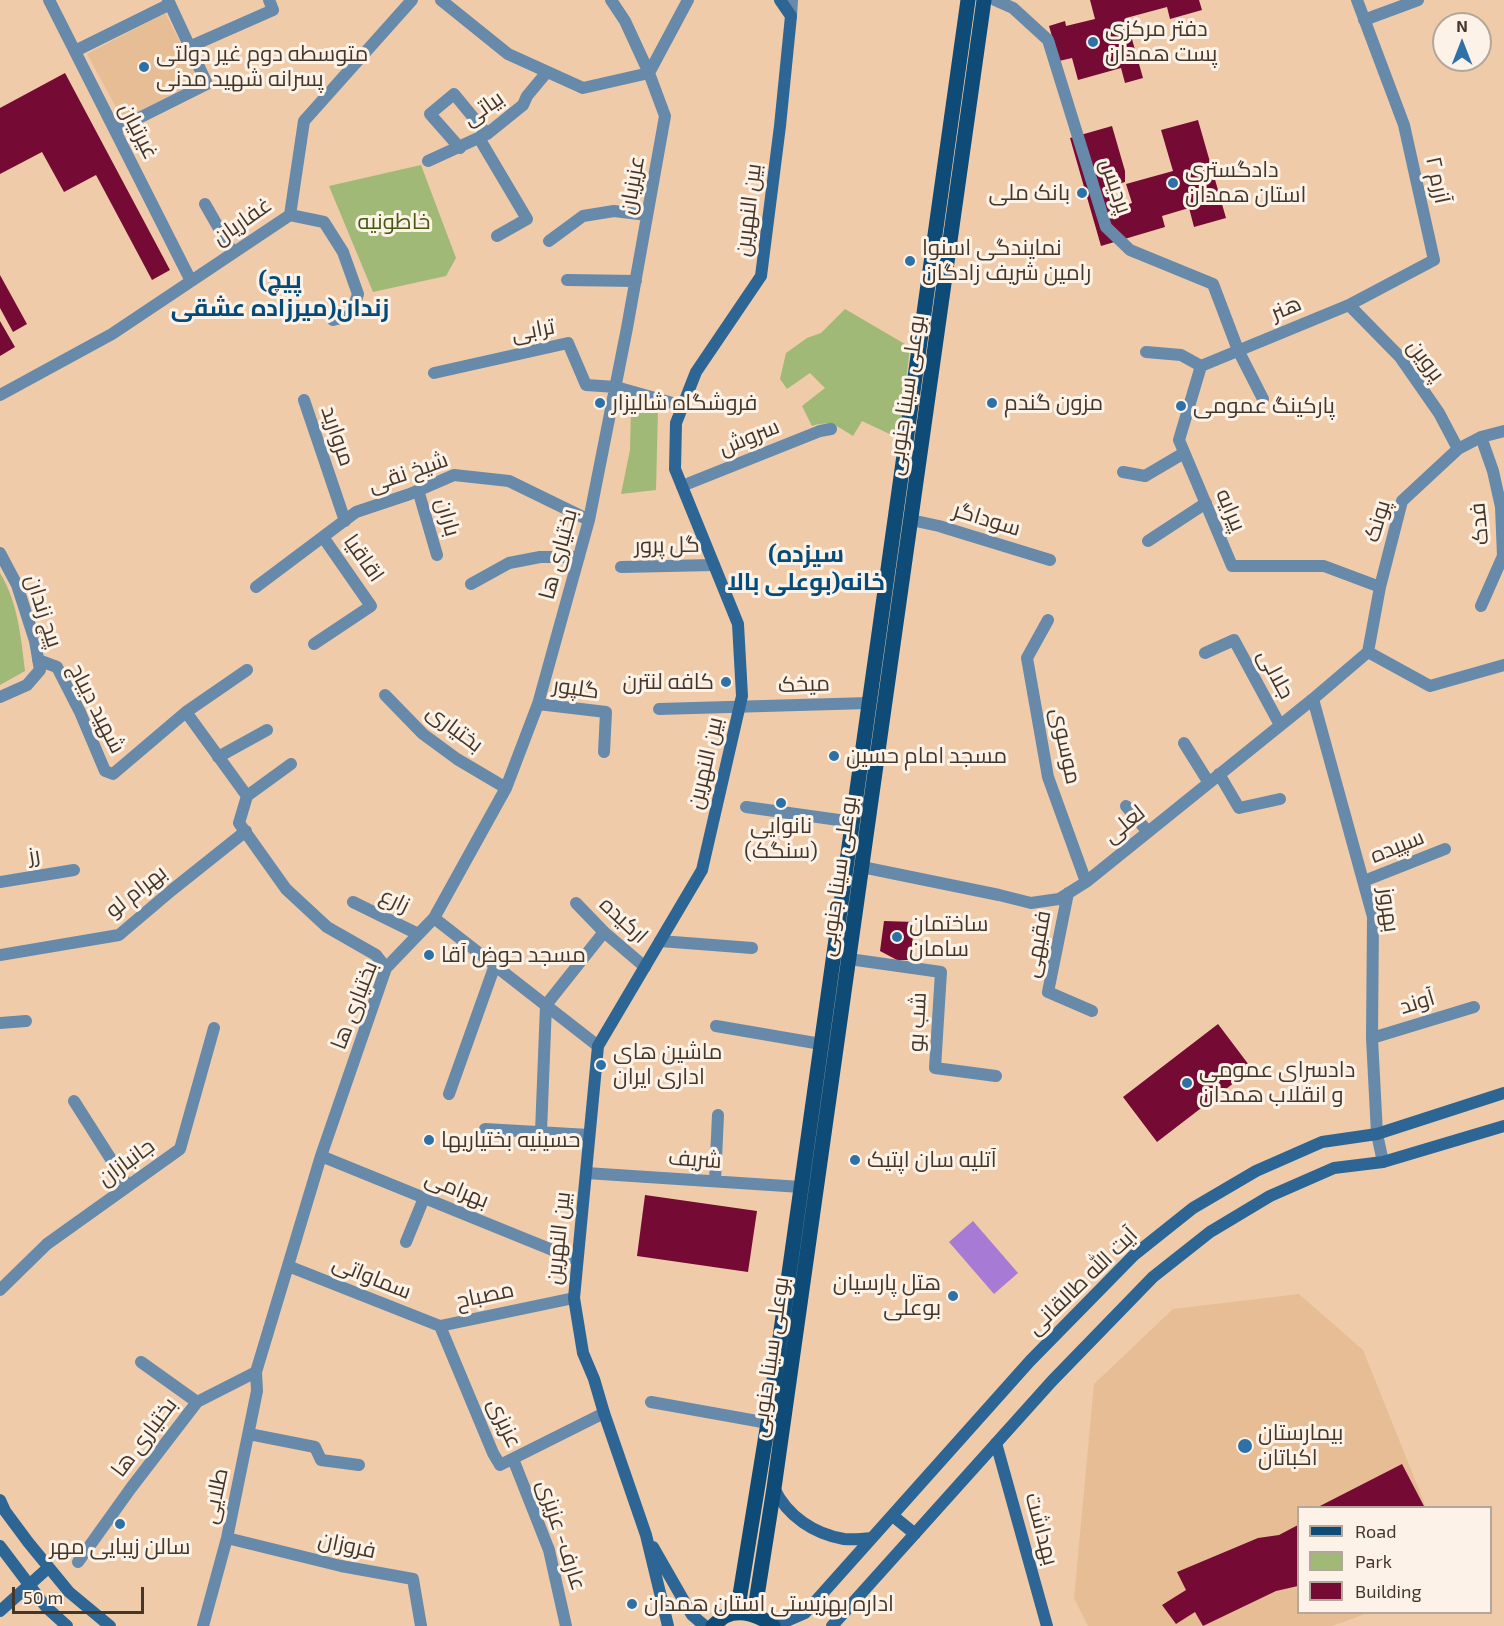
<!DOCTYPE html>
<html>
<head>
<meta charset="utf-8">
<style>
  body { margin:0 }
  #map { position:relative; width:1504px; height:1626px; overflow:hidden; background:#efcba9; font-family:"Exo 2",sans-serif }
  canvas { display:block }
  .legend { position:absolute; left:1297px; top:1506px; width:195px; height:108px; box-sizing:border-box; background:#fdf2e7; border:2px solid #b3a79b; margin:0; padding:8px 10px; list-style:none; font-size:18px; color:#443628 }
  .legend li { display:flex; align-items:center; gap:12px; height:30px }
  .legend b { width:30px; border:2px solid #b3a79b }
  .north { position:absolute; left:1432px; top:12px; width:60px; height:60px; box-sizing:border-box; background:#fdf2e7; border:2px solid #b3a79b; border-radius:50%; rotate:0deg; font-size:16px; font-weight:700; line-height:24px; text-align:center; color:#443628 }
  .north::after { content:''; display:block; margin:auto; width:21px; height:27px; background:#2d71a6; clip-path:polygon(50% 0,100% 100%,50% 72%,0 100%) }
  .scale { position:absolute; left:12px; top:1587px; width:132px; height:27px; box-sizing:border-box; border:3px solid #443628; border-top:0; padding-left:8px; font-size:18px; line-height:21px; white-space:nowrap; color:#443628; -webkit-text-stroke:4px #fdf2e7; paint-order:stroke }
</style>
</head>
<body>
<div id="map">
<canvas width="1504" height="1626"></canvas>
<ul class="legend">
<li><b style="height:8px;background:#0e4c77"></b>Road</li>
<li><b style="height:16px;background:#a0b977"></b>Park</li>
<li><b style="height:16px;background:#750b34"></b>Building</li>
</ul>
<div class="north">N</div>
<div class="scale">50 m</div>
</div>
<script>
const g = document.querySelector('canvas').getContext('2d');
g.lineJoin = 'round';
function fill(path, color) {
  g.fillStyle = color;
  g.fill(path, 'evenodd');
}
function stroke(path, color, width, dash) {
  g.strokeStyle = color;
  g.lineWidth = width;
  g.lineCap = dash ? 'butt' : 'round';
  g.setLineDash(dash || []);
  g.stroke(path);
}
function label(font, color, halo, rows, align = 'center') {
  g.font = font + ' "Exo 2",Cairo,sans-serif';
  g.lineWidth = 6;
  g.setLineDash([]);
  g.textBaseline = 'middle';
  g.strokeStyle = halo;
  g.fillStyle = color;
  for (const [text, x, y, turn = 0] of rows) {
    g.save();
    g.translate(x, y);
    g.rotate((+turn || 0) * Math.PI / 180);
    g.textAlign = isNaN(turn) ? turn : align;
    if (halo) g.strokeText(text, 0, 0);
    g.fillText(text, 0, 0);
    g.restore();
  }
}
const built = new Path2D(`
  M165,13l35,67 -77,40 -36,-66z
  M1299,1294l64,56 63,157 -128,1v104l70,1 -36,13h-244l-14,-28 20,-214 79,-75z`);
const green = new Path2D(`
  M421,165l35,93 -10,18 -73,16 -44,-106z
  M845,309l65,38 -10,86 -4,4 -34,-16 -9,15c-17,-10 -21,-16 -41,-10l-10,-20 23,-18 -15,-15 -23,16 -7,-10 6,-26 21,-15 14,-5z
  M631,410h27l-2,80 -35,4 9,-44z
  M0,573c18,29 21,65 25,98l-25,14z`);
const water = new Path2D(`
  M973,1221l45,52 -24,21 -45,-52z`);
const building = new Path2D(`
  M1090,0h109l3,10 -32,9 -3,-12 -41,11 17,60 -18,5 -4,-15 -43,12 -6,-22 -13,3 -10,-35 16,-5 1,5 29,-7z
  M65,73l105,197 -18,10 -56,-105 -32,17 -22,-40 -42,22v-66z
  M1198,120l28,98 -32,9 -5,-19 -27,8 3,11 -64,19 -31,-108 42,-12 13,45v11l-15,4 7,22 15,-5 -6,-19 47,-13 -12,-41z
  M0,275l27,49 -14,8 -13,-24z
  M0,321l15,26 -15,9z
  M884,921l31,1 -5,38h-13l-17,-9z
  M1218,1024l34,45 -95,73 -34,-45z
  M645,1195l112,16 -9,61 -111,-16z
  M1402,1464l23,44h-109z
  M1298,1525v61l-22,5 -73,35 -8,-14 -19,12 -14,-19 24,-15 -9,-18 81,-34 21,-3z`);
const street = new Path2D(`
  M49,0l142,281
  M441,0l67,54 75,34 66,-15 39,-73
  M995,0l18,8 35,32 58,187 24,23 83,34 25,66 25,49
  M1357,0l47,125 30,135 -85,45 -148,61 -22,74 53,126h92l56,21
  M791,16l1,-16
  M1364,20l54,-20
  M189,47l84,-37 -4,-10
  M75,51l95,-47
  M115,130l92,-46 -39,-84
  M479,138l48,81 -30,17
  M460,148l-30,-34 24,-20 33,40
  M428,161l59,-27 36,-29 4,-9 20,-24
  M205,204l28,49
  M290,215l34,7 19,30 15,42 -7,21 -18,5
  M549,241l34,-25 31,-5 33,4
  M567,280l69,1
  M1349,305l51,52 39,56 19,36
  M1146,352l35,3 20,11
  M434,373l134,-30 18,42 30,2 67,19
  M0,395l112,-61 178,-119 14,-94 108,-121
  M304,400l41,121
  M1123,472l22,4 39,-23
  M682,486l138,-55 11,-2
  M418,490l19,65
  M911,520l28,6 111,34
  M1148,541l58,-38
  M0,553l17,32 18,56 5,29 -13,15 -27,12
  M621,567l93,-2
  M471,584l38,-21 31,-6h39
  M256,587l100,-75 54,-18 44,-19 55,6 80,39
  M1481,606l22,-50 -2,-49 -8,-36 -12,-34
  M1048,620l-21,38 21,119 38,105
  M314,644l57,-38 -48,-69
  M1368,652l12,-65 22,-86 56,-52 23,-12 23,-6
  M1368,652l62,34 74,-21
  M1205,653l29,-13 46,85
  M38,660l19,7 23,45 25,59 8,3 73,-62 61,84 -8,27 47,66 41,38 49,28 10,13
  M385,695l38,39 34,25 49,29
  M1313,699l60,218 -1,121 5,96 6,28
  M538,704l68,8 -2,40
  M659,709l210,-6
  M186,712l61,-42
  M1184,743l25,40
  M218,757l49,-27
  M1219,774l20,34 41,-9
  M247,796l44,-32
  M1126,806l22,26
  M746,807l107,15
  M862,867l137,28 32,8 28,-4 27,-17 227,-183 55,-47
  M1364,881l81,-32
  M0,882l74,-12
  M1068,893l-20,99 44,19
  M353,902l65,32
  M576,903l28,29 41,35
  M434,918l164,128
  M660,941l92,7
  M0,955l119,-20 53,-45 74,-59
  M849,959l92,13 -6,96 61,8
  M0,1023l26,-2
  M716,1026l105,18
  M1372,1038l102,-31
  M449,1094l46,-129
  M74,1101l54,85
  M485,1129l104,6
  M541,1132l5,-127 58,-73
  M321,1156l256,104
  M586,1173l215,14
  M715,1181l3,-66
  M406,1242l18,-44
  M288,1266l152,60
  M0,1290l47,-46 133,-95 34,-121
  M440,1326l53,127 7,12 104,-52
  M440,1326l134,-28
  M141,1362l56,40
  M651,1402l117,21
  M249,1434l66,13 6,13 38,5
  M513,1459l36,91 17,76
  M227,1538l114,28 72,13 8,47
  M78,1562l53,-74 66,-86 59,-30
  M203,1626l24,-88 30,-147 -1,-19 65,-216 65,-188 48,-50 72,-130 32,-84 51,-184 38,-192 38,-212 -16,-43 -24,-52 -14,-21`);
const secondary = new Path2D(`
  M996,1443l51,183
  M774,1488c13,28 40,46 70,51 9,1 19,0 28,-1
  M0,1500l5,11 23,31 41,50 41,34
  M893,1516l22,18
  M0,1546l46,61 21,19
  M653,1547l39,68 13,11
  M0,1611l48,-43
  M668,1626l-22,-91 -42,-122 -10,-34 -11,-26 -9,-55 24,-252 104,-176 40,-174 -4,-72 -63,-155 1,-46 20,-51 65,-96 19,-150 11,-110 -11,-16
  M775,1626l30,-13 225,-252 104,-106 59,-47 63,-37 66,-29 55,-8 127,-41
  M832,1626l220,-245 101,-104 57,-45 60,-36 64,-28 49,-6 121,-36`);
const primary = new Path2D(`
  M737,1613l31,-190 200,-1423
  M754,1615l20,-127 210,-1488
  M713,1626c4,-3 8,-8 12,-10 16,-8 36,0 48,10`);
const markers = [
  [1093,42,6,"#2d71a6"],
  [144,67,6,"#2d71a6"],
  [1173,183,6,"#2d71a6"],
  [1082,193,6,"#2d71a6"],
  [910,261,6,"#2d71a6"],
  [600,403,6,"#2d71a6"],
  [992,403,6,"#2d71a6"],
  [1181,406,6,"#2d71a6"],
  [726,682,6,"#2d71a6"],
  [834,756,6,"#2d71a6"],
  [781,803,6,"#2d71a6"],
  [897,937,6,"#2d71a6"],
  [429,955,6,"#2d71a6"],
  [601,1065,6,"#2d71a6"],
  [1187,1083,6,"#2d71a6"],
  [429,1140,6,"#2d71a6"],
  [855,1160,6,"#2d71a6"],
  [953,1296,6,"#2d71a6"],
  [1245,1446,8,"#2d71a6"],
  [120,1524,6,"#2d71a6"],
  [632,1604,6,"#2d71a6"]
];
const poiNames = [
  ["دفتر مرکزی",1105,29],
  ["پست همدان",1105,54],
  ["متوسطه دوم غیر دولتی",156,54],
  ["پسرانه شهید مدنی",156,79],
  ["دادگستری",1185,170],
  ["استان همدان",1185,195],
  ["بانک ملی",1070,193,"right"],
  ["نمایندگی اسنوا",922,248],
  ["رامین شریف زادگان",922,273],
  ["فروشگاه شالیزار",612,403],
  ["مزون گندم",1004,403],
  ["پارکینگ عمومی",1193,406],
  ["کافه لنترن",714,682,"right"],
  ["مسجد امام حسین",846,756],
  ["نانوایی",781,826,"center"],
  ["(سنگک)",781,851,"center"],
  ["ساختمان",909,924],
  ["سامان",909,949],
  ["مسجد حوض آقا",441,955],
  ["ماشین های",613,1052],
  ["اداری ایران",613,1077],
  ["دادسرای عمومی",1199,1070],
  ["و انقلاب همدان",1199,1095],
  ["حسینیه بختیاریها",441,1140],
  ["آتلیه سان اپتیک",867,1160],
  ["هتل پارسیان",941,1283,"right"],
  ["بوعلی",941,1308,"right"],
  ["بیمارستان",1258,1433],
  ["اکباتان",1258,1458],
  ["سالن زیبایی مهر",120,1547,"center"],
  ["اداره بهزیستی استان همدان",644,1604]
];
const streetNames = [
  ["بیاتی",483,108,-35],
  ["غیرتیان",139,131,63],
  ["آزرم ۲",1438,180,78],
  ["عزیزیان",632,185,-80],
  ["پردیس",1116,186,71],
  ["بین النهرین",748,210,-83],
  ["غفاریان",242,221,-35],
  ["هنر",1286,308,-22],
  ["ترابی",533,330,-11],
  ["پروین",1426,360,53],
  ["بوعلی سینا جنوبی",906,395,-82],
  ["مروارید",338,436,71],
  ["سروش",749,437,-22],
  ["شیخ نقی",408,472,-19],
  ["پیرایه",1231,510,67],
  ["باران",448,517,74],
  ["سوداگر",987,519,17],
  ["پونک",1377,521,-73],
  ["فدک",1479,524,-95],
  ["گل پرور",667,545,-1],
  ["بختیاری ها",558,554,-75],
  ["اقاقیا",364,558,55],
  ["پیچ زندان",44,611,72],
  ["جلالی",1276,674,62],
  ["میخک",804,684,-2],
  ["گلپور",576,688,8],
  ["شهید دیباج",97,708,63],
  ["بختیاری",455,728,37],
  ["موسوی",1066,746,78],
  ["بین النهرین",705,763,-77],
  ["لعلی",1124,824,-39],
  ["سپیده",1397,846,-22],
  ["رز",34,855,-9],
  ["بوعلی سینا جنوبی",838,876,-82],
  ["بهرام لو",136,891,-38],
  ["زارع",395,900,26],
  ["بهروز",1389,910,82],
  ["ارکیده",624,920,43],
  ["فقیهی",1037,944,-79],
  ["آوند",1417,1002,-17],
  ["بختیاری ها",354,1005,-69],
  ["شب بو",917,1022,-87],
  ["شریف",695,1159,4],
  ["جانبازان",126,1162,-36],
  ["بهرامی",457,1189,22],
  ["بین النهرین",558,1238,-84],
  ["سماواتی",372,1277,22],
  ["آیت الله طالقانی",1082,1281,-44],
  ["مصباح",485,1295,-12],
  ["بوعلی سینا جنوبی",770,1357,-82],
  ["عزیزی",505,1423,65],
  ["بختیاری ها",144,1437,-53],
  ["طلایی",215,1496,-78],
  ["بهداشت",1042,1529,75],
  ["عارف- عزیزی",562,1535,72],
  ["فروزان",347,1545,12]
];
const parkNames = [
  ["خاطونیه",394,222]
];
const neighbourhoodNames = [
  ["(پیچ",280,280],
  ["زندان(میرزاده عشقی",280,308],
  ["(سیزده",806,554],
  ["خانه(بوعلی بالا",806,582]
];
fill(built, '#e7bd95');
fill(green, '#a0b977');
fill(water, '#a77ad5');
fill(building, '#750b34');
stroke(street, '#678aaa', 12);
stroke(secondary, '#2d6694', 12);
stroke(primary, '#0e4c77', 15);
for (const [x, y, r, color] of markers) {
  const dot = new Path2D();
  dot.arc(x, y, r, 0, 2 * Math.PI);
  g.fillStyle = color;
  g.fill(dot);
  stroke(dot, '#fdf2e7', 2);
}
label('22px', '#443628', '#fdf2e7', poiNames, 'left');
label('22px', '#443628', '#fdf2e7', streetNames);
label('22px', '#445b10', '#fdf2e7', parkNames);
label('bold 24px', '#044b7a', '#fdf2e7', neighbourhoodNames);
</script>
</body>
</html>
